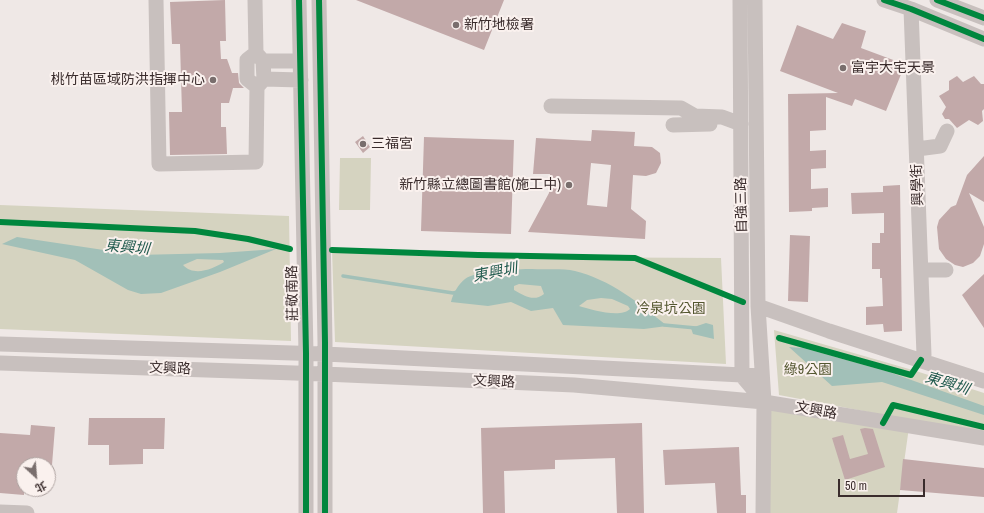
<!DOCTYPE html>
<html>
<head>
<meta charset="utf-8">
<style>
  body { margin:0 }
  #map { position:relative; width:984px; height:513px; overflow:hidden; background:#efe8e6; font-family:"Archivo Narrow","Noto Sans TC",sans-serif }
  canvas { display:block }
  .north { position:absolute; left:16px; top:457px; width:40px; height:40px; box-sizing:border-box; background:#faf1ee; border:1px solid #ada2a0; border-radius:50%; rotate:154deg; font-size:11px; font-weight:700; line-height:16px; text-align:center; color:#3a2c2c }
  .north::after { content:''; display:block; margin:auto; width:14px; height:18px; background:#796e6d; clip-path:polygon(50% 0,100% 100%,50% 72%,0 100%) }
  .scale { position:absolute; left:838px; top:479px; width:87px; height:18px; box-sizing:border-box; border:2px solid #3a2c2c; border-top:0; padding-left:5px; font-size:12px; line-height:14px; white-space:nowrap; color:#3a2c2c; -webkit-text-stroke:3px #faf1ee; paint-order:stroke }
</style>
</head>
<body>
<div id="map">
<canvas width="984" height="513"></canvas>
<div class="north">北</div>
<div class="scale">50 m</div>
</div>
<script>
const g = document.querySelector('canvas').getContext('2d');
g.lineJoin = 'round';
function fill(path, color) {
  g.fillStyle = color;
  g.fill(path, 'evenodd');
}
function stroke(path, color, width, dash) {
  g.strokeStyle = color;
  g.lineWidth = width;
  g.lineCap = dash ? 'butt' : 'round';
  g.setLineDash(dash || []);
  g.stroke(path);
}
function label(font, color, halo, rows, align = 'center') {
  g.font = font + ' "Archivo Narrow","Noto Sans TC",sans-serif';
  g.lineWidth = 4;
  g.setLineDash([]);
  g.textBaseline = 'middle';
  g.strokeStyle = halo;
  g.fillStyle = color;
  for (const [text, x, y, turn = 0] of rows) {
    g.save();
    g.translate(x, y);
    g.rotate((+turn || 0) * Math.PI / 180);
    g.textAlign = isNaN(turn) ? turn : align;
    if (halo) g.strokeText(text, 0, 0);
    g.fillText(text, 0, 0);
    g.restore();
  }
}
const green = new Path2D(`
  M340,158h31l-1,52h-31z
  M0,205l289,11 2,125 -291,-12z
  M332,250l203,7 186,1 5,106 -391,-22z
  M774,330l142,41 68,22v41l-205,-39z
  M764,402l145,25 -12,86h-134z`);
const water = new Path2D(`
  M17,237l120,18 83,-2 56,-4 -56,23 -59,21 -20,1 -13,-4 -53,-30 -73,-16zM197,259l26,1 1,2c-11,7 -30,15 -41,3z
  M532,269c13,1 30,-1 43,2 34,8 66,33 92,55l-23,3 -81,-4 -10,-17 -22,3 -20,-9 -23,4 -37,-4c2,-9 7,-17 14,-23 10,-8 53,-10 67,-10zM519,284l22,2 3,8c-10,8 -19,2 -30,-4v-4zM601,298l11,1 16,7 2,3c-10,10 -40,0 -51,-3l8,-6z
  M706,323l7,2 1,14 -21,-5 -2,-6z
  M789,347l14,1 86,24 95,34v9l-102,-33 -50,4z`);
const stream = new Path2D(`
  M343,276l110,17 5,-1
  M664,325l32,3`);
const building = new Path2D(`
  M225,0l1,41h-6l1,18h6l5,14h6l1,10 5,5h-11l-4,15h-8v24h5l1,27 -57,1 -1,-43h13l-2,-68h-8l-2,-42z
  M356,0h148l-20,50z
  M842,23l24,8 -5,17 43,16v3l-18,44 -31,-12 -3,7 -26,-9v33l-16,1v20l16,-1v18l-15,1v20l17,-1v19l-16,1v3l-23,1 -1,-118 50,-1 -58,-22 17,-46 36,14z
  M957,76l6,6 11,-6 7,8h3v25l-2,2 1,10 -5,4 -9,-5 -12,8 -8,-9h-4l-3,-5 4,-7 -7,-11 10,-6v-9z
  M592,130l43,2 -1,14 18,1 8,6 1,10 -5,10 -10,3 -13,-1 -2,34 15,12 -1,18 -117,-7 21,-39 1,-19h-17l3,-36 55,3zM591,163l20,2 -4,42 -20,-2z
  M363,136l7,11 -7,6 -8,-11z
  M424,137l90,3 -3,94 -90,-3z
  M984,156v46l-15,-9 15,34v17l-4,12 -7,7 -10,4 -8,-2 -9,-6 -7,-10 -2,-22 2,-7 12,-13 5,-2 11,-30z
  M900,185l2,146 -18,1 -1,-8 -17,1v-18l17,-1 -1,-28h-2v-9h-8v-26h8v-10h4v-20l-32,1 -1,-21 32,-1v-6z
  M790,235l20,1 -2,66 -20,-1z
  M984,274v54l-22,-33z
  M89,418h76l-1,31h-21v15l-34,1v-20h-21z
  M642,423l2,90h-27l-2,-55 -60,2v9l-51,2 1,42h-22l-2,-85z
  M31,425l24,2 -3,38h-28v30l-24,-2v-60l30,2z
  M865,428l8,1 12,38 -40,13 -13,-42 11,-3 7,24 18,-5 -8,-25z
  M739,447l2,48h5v18h-29l-2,-30 -50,2 -2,-35z
  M903,459l81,9v29l-84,-7z`);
const minor = new Path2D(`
  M156,0l3,164 97,-2 1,-75 7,-8 -1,-18 -7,-8 -1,-53
  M299,0l7,353v160
  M319,0l6,342v171
  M740,0l2,376 22,26
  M755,0l3,306 6,96 -1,111
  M884,0l27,9 73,30
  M937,0l47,18
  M911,9l13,346 -3,5
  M256,53l-9,7v19l10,8
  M263,61h37
  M264,79l37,1
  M551,106l130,2 14,8 27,1 19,7
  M673,125l37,-1
  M917,149l23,-3 7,-15
  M921,270h25
  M758,306l71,25 155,50
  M0,344l325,10 437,22
  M0,363l324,11 250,11 190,17 220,36
  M0,512l27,1`);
const cycleway = new Path2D(`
  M299,0l7,353v160
  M319,0l6,342v171
  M884,0l27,9 73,30
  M937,0l47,18
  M0,222l195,9 53,8 42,10
  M332,250l146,5 157,3 108,44
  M779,338l132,37 10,-15
  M883,423l10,-18 91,22`);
const markers = [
  [456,25,4,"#796e6d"],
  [843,68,4,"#796e6d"],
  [213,80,4,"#796e6d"],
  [363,144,4,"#796e6d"],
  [569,185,4,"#796e6d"]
];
const poiNames = [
  ["新竹地檢署",464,25],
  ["富宇大宅天景",851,68],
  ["桃竹苗區域防洪指揮中心",205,80,"right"],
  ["三福宮",371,144],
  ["新竹縣立總圖書館(施工中)",561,185,"right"]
];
const streetNames = [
  ["興學街",918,185,-92],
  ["自強三路",742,205,-91],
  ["莊敬南路",293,293,-91],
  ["文興路",170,369,2],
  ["文興路",494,382,3],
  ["文興路",816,411,10]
];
const parkNames = [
  ["冷泉坑公園",671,309],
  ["綠9公園",808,370]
];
const waterNames = [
  ["東興圳",127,248,5],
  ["東興圳",495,273,-11],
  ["東興圳",947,384,17]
];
fill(green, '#d5d3c0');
fill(water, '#a2c0b8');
stroke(stream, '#a2c0b8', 3.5);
fill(building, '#c2a9a9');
stroke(minor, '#c8c0be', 15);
stroke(cycleway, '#00873e', 6);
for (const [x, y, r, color] of markers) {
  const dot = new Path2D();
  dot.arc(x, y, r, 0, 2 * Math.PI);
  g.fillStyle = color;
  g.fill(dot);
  stroke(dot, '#faf1ee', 1.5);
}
label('14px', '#3a2c2c', '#faf1ee', poiNames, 'left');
label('14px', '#3a2c2c', '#faf1ee', streetNames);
label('14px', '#545730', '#faf1ee', parkNames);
label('italic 15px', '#225b4f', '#faf1ee', waterNames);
</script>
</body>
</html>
